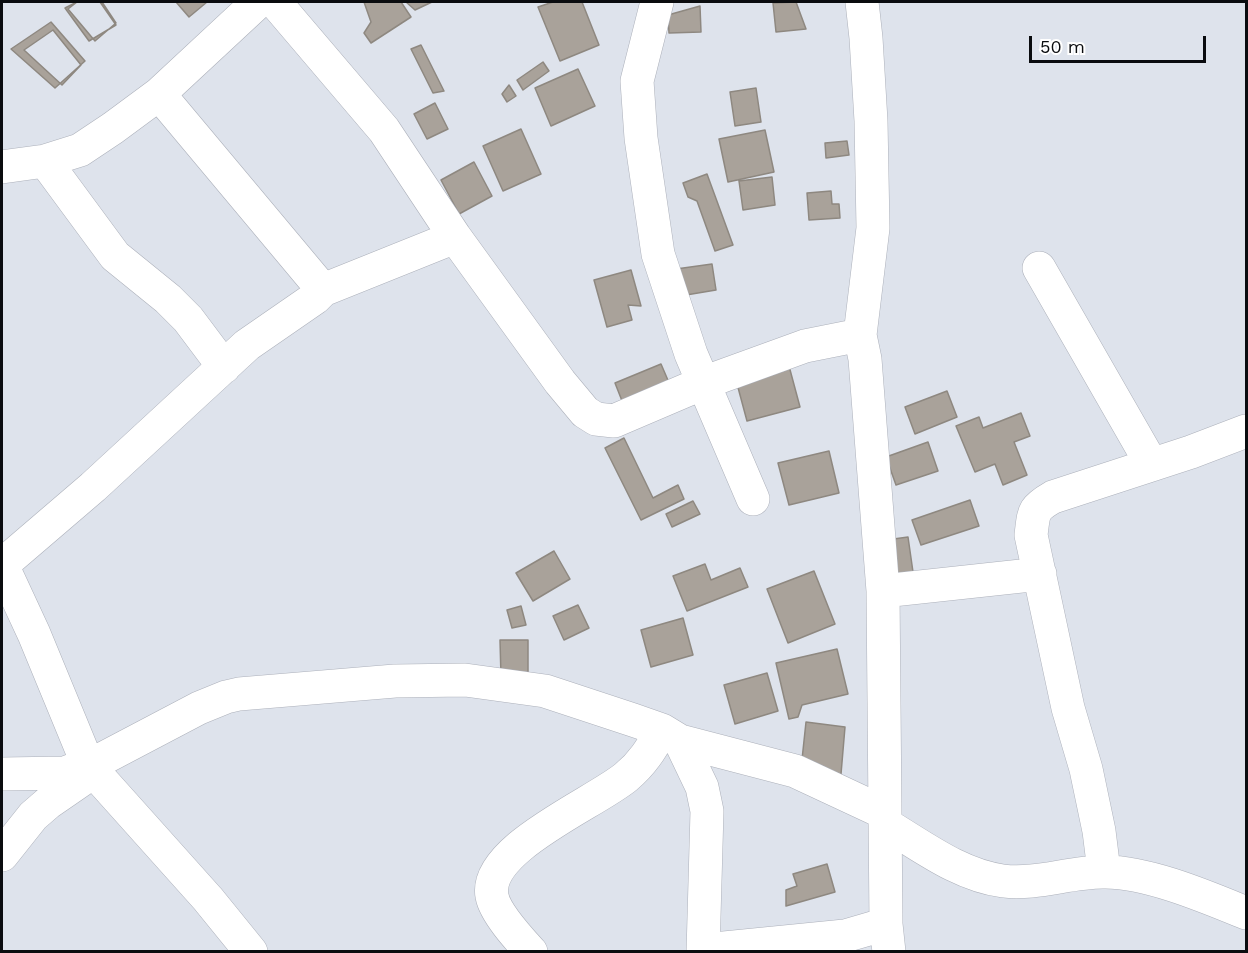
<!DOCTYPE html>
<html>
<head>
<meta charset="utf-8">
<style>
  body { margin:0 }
  #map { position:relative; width:1248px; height:953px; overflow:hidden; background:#dee3ec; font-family:"Work Sans",sans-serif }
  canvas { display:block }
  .frame { position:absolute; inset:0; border:3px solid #0a0c0f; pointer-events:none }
  .scale { position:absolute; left:1029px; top:36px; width:177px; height:27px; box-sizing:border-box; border:3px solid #0a0c0f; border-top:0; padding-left:8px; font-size:18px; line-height:21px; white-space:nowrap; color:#0a0c0f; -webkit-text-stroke:4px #fff; paint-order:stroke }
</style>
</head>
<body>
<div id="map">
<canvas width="1248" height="953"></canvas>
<div class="frame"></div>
<div class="scale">50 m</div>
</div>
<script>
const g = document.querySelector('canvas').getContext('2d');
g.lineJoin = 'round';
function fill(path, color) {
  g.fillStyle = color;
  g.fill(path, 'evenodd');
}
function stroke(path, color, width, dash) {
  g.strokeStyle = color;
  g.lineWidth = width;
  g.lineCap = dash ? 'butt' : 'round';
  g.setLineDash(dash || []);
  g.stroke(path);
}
const building = new Path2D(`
  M77,2h23l16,23 -27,16 -24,-33z
  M77,2h25l14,21 -21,18 -27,-32z
  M176,2h31l-18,15z
  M364,2h37l10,15 -40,26 -7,-10 7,-11z
  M406,2h26l-17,8z
  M553,2h29l17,43 -39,16 -22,-54z
  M796,2l10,27 -30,3 -3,-29z
  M700,6l1,26 -32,1 -1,-18z
  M51,22l34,39 -30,27 -44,-39z
  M53,30l28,35 -19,20 -38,-35z
  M421,45l23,46 -11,2 -22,-44z
  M543,62l6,9 -26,19 -6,-10z
  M578,69l17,37 -44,20 -16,-38z
  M509,85l7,11 -9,6 -5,-8z
  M756,88l5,34 -26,4 -5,-34z
  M435,103l13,26 -21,10 -13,-25z
  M521,129l20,45 -38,17 -20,-45z
  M765,130l9,42 -46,10 -9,-43z
  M847,141l2,14 -23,3 -1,-15z
  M474,162l18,34 -33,18 -18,-34z
  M707,174l26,71 -18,6 -18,-50 -9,-4 -5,-14z
  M772,177l3,28 -32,5 -4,-29z
  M831,191l1,13h7l1,14 -31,2 -2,-27z
  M712,264l4,26 -36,6 -4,-27z
  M631,270l10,36 -13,-1 4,15 -25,7 -13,-47z
  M661,364l12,28 -47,19 -11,-28z
  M789,366l11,41 -53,14 -11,-41z
  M947,391l10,26 -42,17 -10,-27z
  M1021,413l9,23 -16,6 13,33 -24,10 -8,-21 -20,8 -19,-46 23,-9 4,11z
  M624,438l29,60 25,-13 6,14 -43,21 -36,-72z
  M928,442l10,29 -42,14 -10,-28z
  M829,451l10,42 -50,12 -11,-42z
  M970,500l9,26 -58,19 -9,-25z
  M693,501l7,13 -28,13 -6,-13z
  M908,537l5,35 -29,4 -5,-35z
  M554,551l16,28 -37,22 -17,-28z
  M705,564l6,16 29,-12 8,19 -61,24 -14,-35z
  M814,571l21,53 -47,19 -21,-54z
  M578,605l11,23 -25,12 -11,-24z
  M521,606l5,19 -14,3 -5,-18z
  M683,618l10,37 -42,12 -10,-37z
  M500,640h28v37h-27z
  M837,649l11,45 -46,11 -4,12 -9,2 -13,-56z
  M767,673l11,38 -43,13 -11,-39z
  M806,722l39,5 -4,47 -40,-5z
  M827,864l8,28 -49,14v-16l11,-4 -4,-12z`);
const minor = new Path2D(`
  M275,2l109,128 71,107 105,145 25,30 11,7 18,2 89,-38 102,-37 55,-11
  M657,2l-20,79 4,57 17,116 33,100 62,145
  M862,2l4,36 5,83 2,107 -13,107 5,24 18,232 3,333 3,28
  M159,94l164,196
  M45,161l70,95 53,43 20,20 36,48
  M2,167l43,-6 35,-11 33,-22 46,-34 99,-92
  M1039,268l113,197
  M2,565l91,-78 154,-142 68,-47 8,-8 132,-53
  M2,565l32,69 54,131 120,134 43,53
  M883,591l157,-17
  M680,741l22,46 5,24 -4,141
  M2,774l63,-1 37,-14 97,-51 27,-11 13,-3 156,-13 70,-1 80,11 88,29 29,10 18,11 115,30 90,42
  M885,824c37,22 74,51 118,57 34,4 66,-9 100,-9 43,-1 104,25 143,41
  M2,855l31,-39 15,-13 45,-31
  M1104,871l-5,-40 -13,-62 -18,-61 -37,-173c3,-23 1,-26 22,-38l138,-45 55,-21
  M704,950l141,-14 41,-12
  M531,952c-11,-12 -36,-39 -39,-56 -9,-47 103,-93 134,-119 17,-14 25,-28 36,-47`);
fill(building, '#a9a29a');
stroke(building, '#8e8880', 1.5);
stroke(minor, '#acb0ba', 34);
stroke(minor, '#fff', 33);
</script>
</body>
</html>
